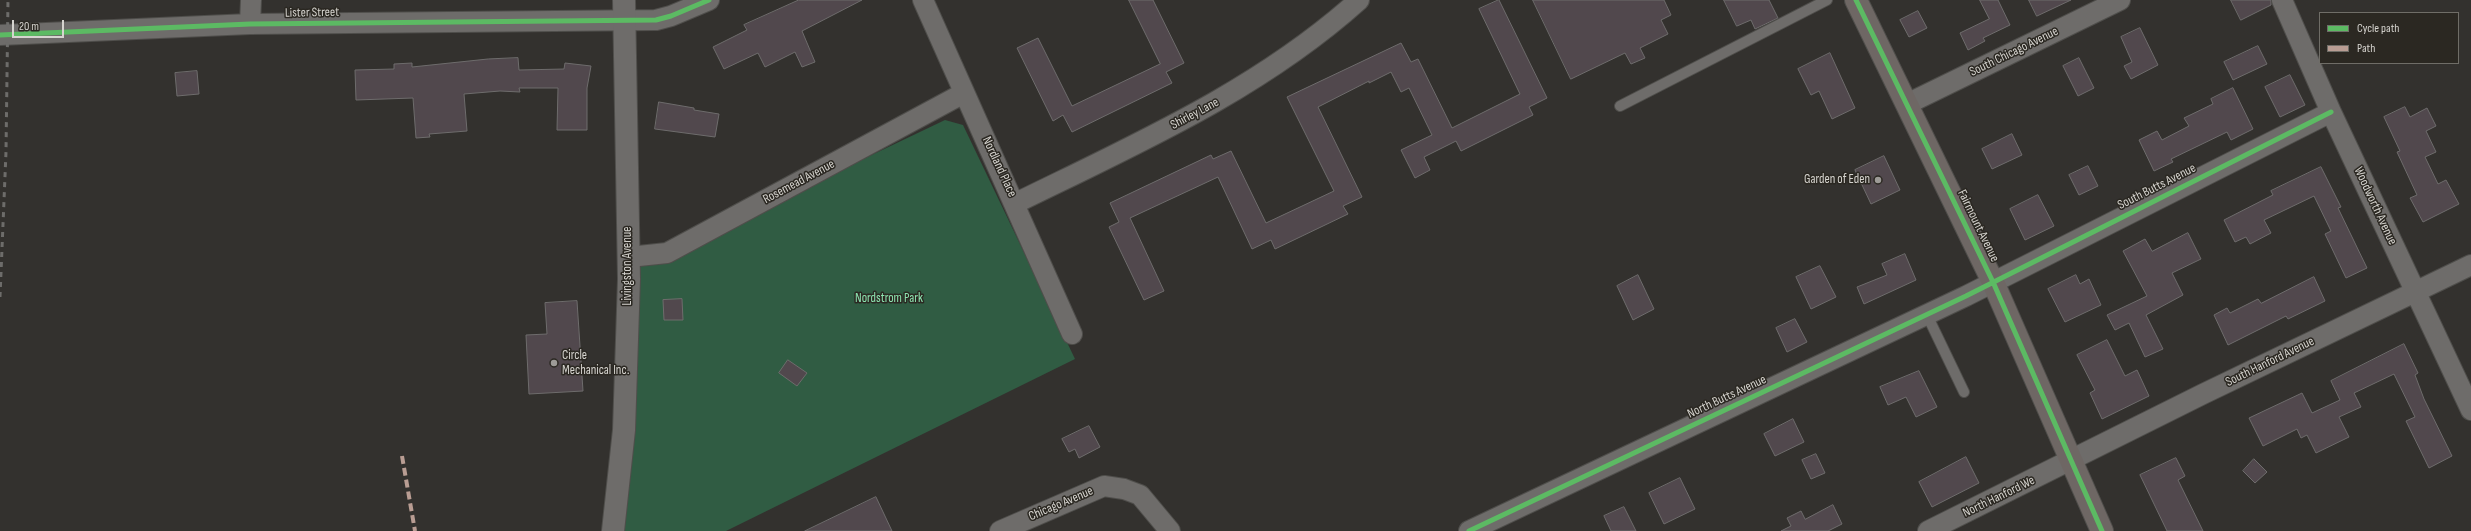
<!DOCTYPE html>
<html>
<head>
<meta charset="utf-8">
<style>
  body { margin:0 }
  #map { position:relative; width:2471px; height:531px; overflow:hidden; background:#33312e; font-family:"Sofia Sans Condensed",sans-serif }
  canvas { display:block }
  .legend { position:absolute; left:2319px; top:12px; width:140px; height:52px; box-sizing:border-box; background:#2b2822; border:1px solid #6f6d67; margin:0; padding:5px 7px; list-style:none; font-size:12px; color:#d6d4cf }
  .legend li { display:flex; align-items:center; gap:8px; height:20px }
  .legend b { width:20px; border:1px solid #6f6d67 }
  .scale { position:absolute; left:12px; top:20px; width:52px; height:18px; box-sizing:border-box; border:2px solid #d6d4cf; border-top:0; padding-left:5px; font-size:12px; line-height:14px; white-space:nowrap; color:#d6d4cf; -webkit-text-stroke:3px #2b2822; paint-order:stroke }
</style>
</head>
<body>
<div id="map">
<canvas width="2471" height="531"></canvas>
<ul class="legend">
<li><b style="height:5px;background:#5cba63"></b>Cycle path</li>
<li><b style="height:5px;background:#b99d93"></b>Path</li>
</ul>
<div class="scale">20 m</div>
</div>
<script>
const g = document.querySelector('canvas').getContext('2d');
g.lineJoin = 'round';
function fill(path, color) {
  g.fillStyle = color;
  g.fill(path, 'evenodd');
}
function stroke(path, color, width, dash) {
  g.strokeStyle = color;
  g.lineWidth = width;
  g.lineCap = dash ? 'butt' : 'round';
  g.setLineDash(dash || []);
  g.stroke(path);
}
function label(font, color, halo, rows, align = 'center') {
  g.font = font + ' "Sofia Sans Condensed",sans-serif';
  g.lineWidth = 3;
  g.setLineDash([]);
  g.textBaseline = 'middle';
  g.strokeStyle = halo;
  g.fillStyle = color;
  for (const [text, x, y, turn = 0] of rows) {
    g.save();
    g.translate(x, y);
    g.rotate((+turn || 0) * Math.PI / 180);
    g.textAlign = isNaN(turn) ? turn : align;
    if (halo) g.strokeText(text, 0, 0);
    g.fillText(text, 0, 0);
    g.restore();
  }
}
const green = new Path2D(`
  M945,120l18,5 112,234 -349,172h-104l17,-265z`);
const building = new Path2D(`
  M799,0h63l-60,31 13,31 -13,5 -7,-15 -30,15 -7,-14 -34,16 -11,-22 34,-17 -3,-5z
  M1129,0h24l31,63 -18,9 6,11 -100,49 -9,-17 -10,6 -36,-73 21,-10 34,68 88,-42z
  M1499,0l48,98 -18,9 4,8 -72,36 -5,-10 -32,16 6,13 -15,8 -14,-28 31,-15 -23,-47 -8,4 -10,-20 -22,11v-2l-51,26 44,90 -19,9 5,8 -73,35 -4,-9 -19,9 -34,-72 -88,41 34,73 -20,9 -35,-73 10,-5 -9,-19 101,-48 2,4 18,-8 35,72 68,-32 -47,-94 114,-54 10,19 7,-3 34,69 68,-34 -41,-85z
  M1533,0h131l7,15 -10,5 7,14 -28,14 5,10 -14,6 -6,-11 -54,26z
  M1724,0h45l9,18 -23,11 -4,-9 -14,6z
  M1980,0h18l12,25 -27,13 2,3 -17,9 -8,-17 29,-14z
  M2029,0h42l-34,16z
  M2231,0h40v5l-30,15z
  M1918,11l9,17 -18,9 -9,-17z
  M2140,28l18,37 -27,14 -7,-13 8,-4 -11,-25z
  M2258,46l9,18 -34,16 -9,-18z
  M1830,53l25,55 -23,11 -13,-28 -8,4 -13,-26z
  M518,58l1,12 45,-1 1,-6 26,3 -4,22v42h-30l1,-42h-39l1,4 -20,-1 -36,3 3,37 -38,3 1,3 -14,1 -3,-40 -57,2 -1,-30 39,-1v-5l18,-1v4l76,-8z
  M2079,58l15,30 -16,8 -15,-30z
  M197,71l2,23 -22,2 -2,-23z
  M2290,75l15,30 -25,12 -15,-30z
  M2233,88l20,41 -22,11 -4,-8 -56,27 2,3 -19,9 -15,-31 18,-9 5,9 27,-14 -5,-8 29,-14 -2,-5z
  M659,102l35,6v2l25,4 -4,23 -60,-8z
  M2405,107l5,10 17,-9 9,18 -10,5 10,21 -11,5 13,27 8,-4 13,24 -36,18 -13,-24 7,-3 -20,-43 3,-1 -16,-34z
  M2012,134l10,21 -30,14 -10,-20z
  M1884,156l16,34 -29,14 -16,-34z
  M2088,166l10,20 -19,9 -10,-20z
  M2321,167l20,40 -3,1 29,60 -21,10 -21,-44 6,-3 -17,-35 -50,24 7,13 -21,11 -4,-7 -11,5 -11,-22 49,-25 -2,-4z
  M2038,195l16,31 -29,14 -15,-31z
  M2188,233l13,26 -29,14 11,22 -37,20 17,34 -18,8 -16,-34 -14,7 -8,-15 40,-19 -24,-45 22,-12 7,12z
  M1905,254l11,26 -52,24 -7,-17 30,-12 -5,-11z
  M1820,266l16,31 -25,12 -15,-32z
  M1638,275l16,34 -21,11 -16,-34z
  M2076,275l4,9 9,-5 12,26 -36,17 -17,-33z
  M2314,277l11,24 -37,18 -2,-3 -58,29 -14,-30 13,-7 3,5 28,-14 3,4z
  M682,299l1,21h-19l-1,-20z
  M577,301l6,90 -54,3 -3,-59 21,-1 -2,-31z
  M1795,319l12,23 -20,10 -11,-24z
  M2107,340l18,36 12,-6 12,26 -47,23 -12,-26 5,-3 -18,-35z
  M2404,344l14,29 -3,2 9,24 28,57 -23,12 -23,-47 9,-4 -21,-43 -40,19 7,14 -22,10 10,20 -33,16 -9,-18 -6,3 -4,-9 -34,17 -14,-28 53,-25 10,20 28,-13 -9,-19z
  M788,360l19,13 -10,13 -18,-13z
  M1919,371l18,36 -21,10 -10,-20 -18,8 -8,-18z
  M1793,419l11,23 -29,14 -11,-22z
  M1089,426l11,21 -21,11 -4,-9 -6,3 -7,-13z
  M1816,454l9,19 -14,6 -9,-19z
  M1966,457l13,26 -47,24 -13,-25z
  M2176,458l9,18 -7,4 25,51h-36l-27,-56z
  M2254,459l13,13 -12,11 -12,-12z
  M1680,478l15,31 -31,15 -15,-31z
  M876,497l16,34h-87z
  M1833,505l9,19 -14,7h-47l10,-5 -4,-8 14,-7 4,8z
  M1624,507l12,24h-25l-7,-15z`);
const service = new Path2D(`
  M1620,106l207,-106
  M1927,315l37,77`);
const minor = new Path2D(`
  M923,0l149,334
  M2282,0l49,112 140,298
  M250,24l1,-24
  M0,35l250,-11 406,-4 15,-4 38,-16
  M1907,104l213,-104
  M1016,203c120,-59 243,-113 343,-203
  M629,257l38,-4 297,-160
  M1000,531l104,-45 20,3 16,6 30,36
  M1469,531l497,-235 365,-184
  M1928,531l275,-137 268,-129`);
const tertiary = new Path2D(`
  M613,531l11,-101 5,-151 -5,-279`);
const primary = new Path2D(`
  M1856,0l137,282 109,249`);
const rail = new Path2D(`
  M0,297l6,-145 2,-152`);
const quiet = new Path2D(`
  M402,456l13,75`);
const cycleway = new Path2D(`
  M1856,0l137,282 109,249
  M0,35l250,-11 406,-4 15,-4 38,-16
  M1469,531l497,-235 365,-184`);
const markers = [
  [1878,180,4,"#9d9b97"],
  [554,363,4,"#9d9b97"]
];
const streetNames = [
  ["Lister Street",312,13,-1],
  ["South Chicago Avenue",2014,52,-26],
  ["Shirley Lane",1195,114,-28],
  ["Nordland Place",999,167,65],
  ["Rosemead Avenue",799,182,-28],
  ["South Butts Avenue",2157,187,-27],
  ["Woodworth Avenue",2375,206,65],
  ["Fairmount Avenue",1978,226,64],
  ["Livingston Avenue",628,266,-90],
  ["South Hanford Avenue",2270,362,-26],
  ["North Butts Avenue",1727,397,-25],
  ["North Hanford We",1999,497,-26],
  ["Chicago Avenue",1061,504,-23]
];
const poiNames = [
  ["Garden of Eden",1870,180],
  ["Circle",562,356,"left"],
  ["Mechanical Inc.",562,371,"left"]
];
const parkNames = [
  ["Nordstrom Park",889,299]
];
fill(green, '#305c43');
fill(building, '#51484d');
stroke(building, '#6e6c6c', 1);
stroke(service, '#4f4e4b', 12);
stroke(minor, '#4f4e4b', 22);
stroke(tertiary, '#4f4e4b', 24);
stroke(primary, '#4f4e4b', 24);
stroke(service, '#6e6c6a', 10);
stroke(minor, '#6e6c6a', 20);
stroke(tertiary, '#6e6c6a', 22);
stroke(primary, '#6e6764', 22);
stroke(rail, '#6d6c6a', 3, [5, 5]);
stroke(quiet, '#b99d93', 4, [8, 4]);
stroke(cycleway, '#5cba63', 5);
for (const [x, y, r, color] of markers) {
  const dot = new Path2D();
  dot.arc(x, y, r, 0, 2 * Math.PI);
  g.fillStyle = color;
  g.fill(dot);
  stroke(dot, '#2b2822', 1.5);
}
label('13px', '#d6d4cf', '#2b2822', streetNames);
label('13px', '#d6d4cf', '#2b2822', poiNames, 'right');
label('13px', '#8de5b1', '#2b2822', parkNames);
</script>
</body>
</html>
